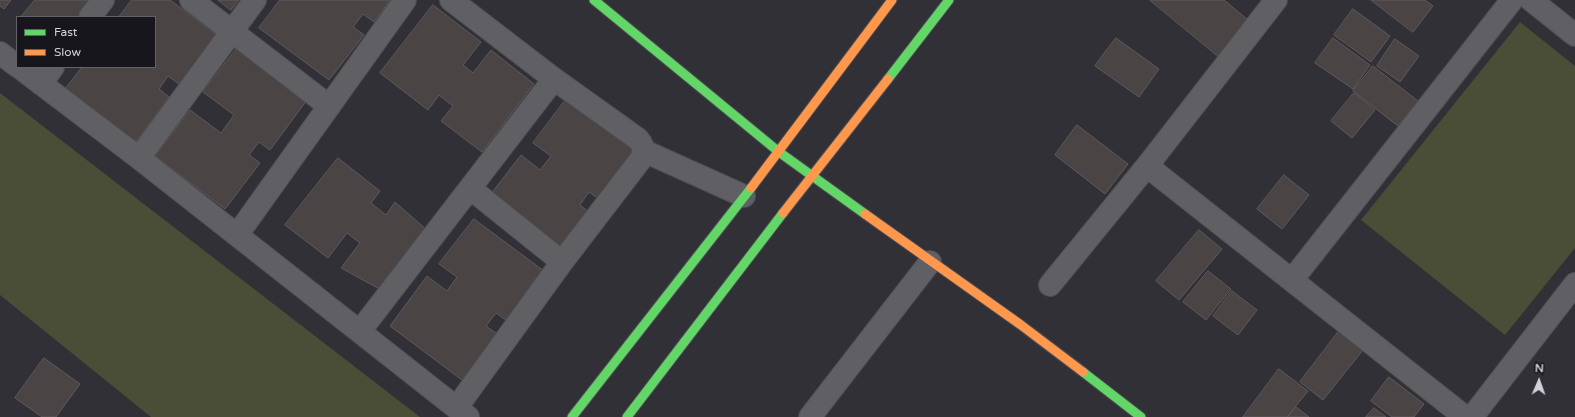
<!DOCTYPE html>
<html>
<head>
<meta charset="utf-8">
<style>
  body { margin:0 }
  #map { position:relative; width:1575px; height:417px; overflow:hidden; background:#303036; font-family:"Varela Round",sans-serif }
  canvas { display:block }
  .legend { position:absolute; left:16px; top:16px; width:140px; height:52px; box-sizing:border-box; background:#16161c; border:1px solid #616168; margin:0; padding:5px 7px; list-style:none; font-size:12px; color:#d2d2da }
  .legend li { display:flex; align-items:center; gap:8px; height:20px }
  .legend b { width:20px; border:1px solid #616168 }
  .north { position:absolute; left:1519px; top:361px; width:40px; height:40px; -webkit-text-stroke:3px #16161c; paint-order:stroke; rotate:2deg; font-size:11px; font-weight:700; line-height:16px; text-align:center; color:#d2d2da }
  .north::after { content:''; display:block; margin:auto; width:14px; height:18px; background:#d2d2da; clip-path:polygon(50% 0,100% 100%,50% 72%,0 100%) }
</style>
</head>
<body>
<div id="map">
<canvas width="1575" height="417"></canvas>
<ul class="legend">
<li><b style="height:5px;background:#63d668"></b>Fast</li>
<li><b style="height:5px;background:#ff974d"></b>Slow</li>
</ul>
<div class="north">N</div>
</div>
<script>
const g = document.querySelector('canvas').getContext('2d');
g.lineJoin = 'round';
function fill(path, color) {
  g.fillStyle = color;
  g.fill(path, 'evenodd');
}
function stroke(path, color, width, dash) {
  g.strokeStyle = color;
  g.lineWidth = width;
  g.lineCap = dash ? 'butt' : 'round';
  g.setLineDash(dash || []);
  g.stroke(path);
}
const green = new Path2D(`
  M1520,22l55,44v182l-70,87 -144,-115z
  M0,93l420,324h-269l-151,-122z`);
const building = new Path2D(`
  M0,0h11l-7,9 -4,-3z
  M35,0h62l-13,17h-63z
  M132,0h38l47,35 -38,49 -11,-8 -9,13 10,8 -34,46 -71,-53 18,-23h73v-50h-36z
  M218,0h21l-8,10z
  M280,0h110l-16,22 -11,-8 -10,13 11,8 -35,45 -70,-52z
  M1150,0h74l24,20 -30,36z
  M1371,0h54l8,6 -20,26z
  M433,5l48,37 -18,23 10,8 18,-23 43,34 -52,68 -41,-31 12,-15 -14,-11 -11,15 -48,-37z
  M1353,9l37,27 -19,26 -37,-27z
  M1116,38l43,31 -20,28 -44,-31z
  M1333,38l37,27 -17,24 -38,-26z
  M1395,39l24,17 -19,26 -23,-16z
  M237,48l70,52 -37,50 -11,-8 -10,13 11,8 -35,46 -70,-53 35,-46 31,23 13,-18 -31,-23z
  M1373,66l45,35 -20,25 -45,-35z
  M1354,93l21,17 -23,28 -21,-17z
  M567,98l70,52 -37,50 -11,-8 -9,13 10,8 -33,39 -67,-57 31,-40 19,15 11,-14 -18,-13z
  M1077,125l51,39 -23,30 -50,-39z
  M338,158l42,33 -9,12 15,12 9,-13 33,29 -43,61 -44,-24 19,-25 -13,-10 -19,25 -43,-33z
  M1284,175l25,20 -27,34 -25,-20z
  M474,219l70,52 -37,50 -11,-8 -10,13 11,8 -35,46 -72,-54 37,-50 20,15 10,-14 -18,-13z
  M1199,230l23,19 -43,51 -23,-19z
  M1208,271l23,18 -25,31 -23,-18z
  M1232,291l25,19 -19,25 -25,-19z
  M1339,331l24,19 -40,50 -23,-18z
  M44,358l36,26 -24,33h-14l-27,-19z
  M1279,369l29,22 -21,26h-44z
  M1389,377l35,27 -10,13h-22l-21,-16z
  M1296,407l13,10h-21z
  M1374,408l12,9h-20z`);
const street = new Path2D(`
  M191,0l138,106
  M451,0l103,79 84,60c6,7 7,12 3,20l-79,103 -105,145
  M1531,0l44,35
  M90,17l13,-17
  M0,53l17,13
  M19,67l120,91 329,259
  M41,84l12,-17
  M644,151l100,45
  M139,158l116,-158
  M1147,166l318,251
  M471,189l91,73
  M237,235l168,-235
  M1292,280l220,-280
  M1050,285l97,-119 129,-166
  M360,331l194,-252
  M810,417l120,-155
  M1472,417l103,-133`);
const fast = new Path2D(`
  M594,0l185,152 86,62
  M888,79l61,-79
  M1083,372l58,45
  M572,417l179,-229
  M627,417l156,-204`);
const slow = new Path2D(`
  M751,188l141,-188
  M783,213l105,-134
  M865,214l156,111 62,47`);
fill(green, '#4a4e36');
fill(building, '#4a4445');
stroke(building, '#5e5a5c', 1);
stroke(street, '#4d4d53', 24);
stroke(fast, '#4d4d53', 11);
stroke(slow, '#4d4d53', 11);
stroke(street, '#606064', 22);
stroke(fast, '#63d668', 9);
stroke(slow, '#ff974d', 9);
</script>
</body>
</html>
